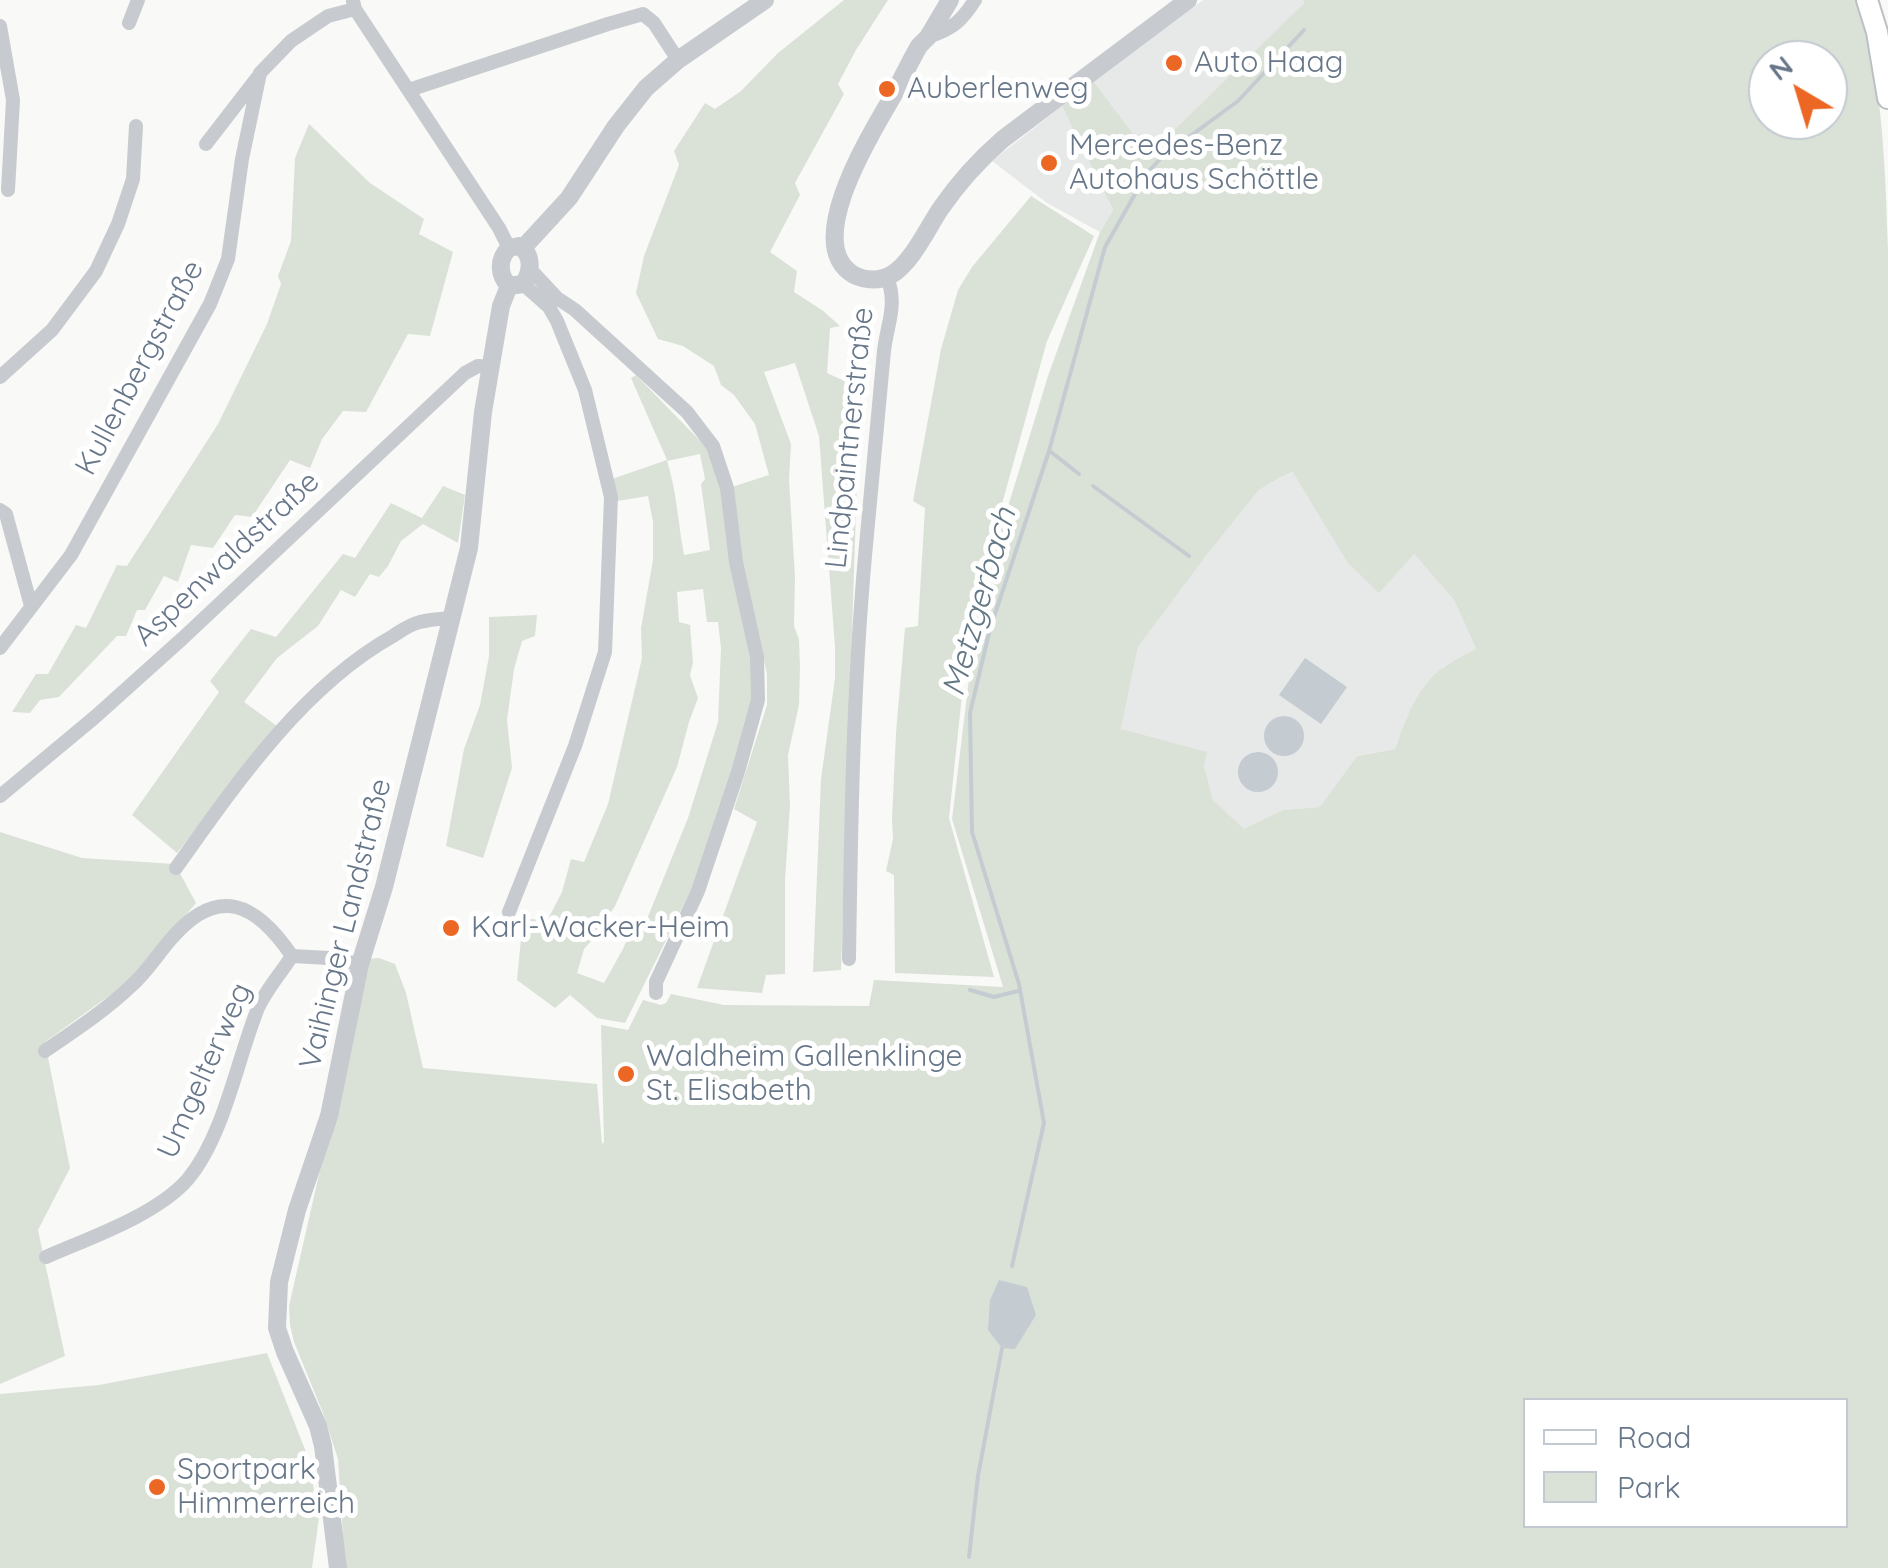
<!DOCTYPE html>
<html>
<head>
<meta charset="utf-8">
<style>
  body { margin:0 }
  #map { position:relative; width:1888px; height:1568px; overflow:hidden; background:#f9f9f7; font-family:Quicksand,sans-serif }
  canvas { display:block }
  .legend { position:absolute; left:1523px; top:1398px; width:325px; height:130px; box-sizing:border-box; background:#fff; border:2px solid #c2c9d0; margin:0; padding:12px 18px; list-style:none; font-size:30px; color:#677789 }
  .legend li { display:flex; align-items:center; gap:20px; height:50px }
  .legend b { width:50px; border:2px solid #c2c9d0 }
  .north { position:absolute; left:1748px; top:40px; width:100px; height:100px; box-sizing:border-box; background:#fff; border:2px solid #c2c9d0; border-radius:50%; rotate:322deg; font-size:28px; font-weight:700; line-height:40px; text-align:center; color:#677789 }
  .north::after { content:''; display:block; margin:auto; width:35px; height:45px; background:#ec6724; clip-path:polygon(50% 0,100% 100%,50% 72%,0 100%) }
</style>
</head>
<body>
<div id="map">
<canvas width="1888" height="1568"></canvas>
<ul class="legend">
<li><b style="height:12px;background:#fff"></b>Road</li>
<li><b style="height:28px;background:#dae2d8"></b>Park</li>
</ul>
<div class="north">N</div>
</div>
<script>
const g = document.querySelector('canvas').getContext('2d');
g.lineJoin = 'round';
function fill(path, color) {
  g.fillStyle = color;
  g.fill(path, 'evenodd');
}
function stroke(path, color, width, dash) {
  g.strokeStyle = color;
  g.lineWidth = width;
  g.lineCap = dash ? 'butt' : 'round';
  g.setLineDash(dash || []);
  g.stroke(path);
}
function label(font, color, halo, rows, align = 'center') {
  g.font = font + ' Quicksand,sans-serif';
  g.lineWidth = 10;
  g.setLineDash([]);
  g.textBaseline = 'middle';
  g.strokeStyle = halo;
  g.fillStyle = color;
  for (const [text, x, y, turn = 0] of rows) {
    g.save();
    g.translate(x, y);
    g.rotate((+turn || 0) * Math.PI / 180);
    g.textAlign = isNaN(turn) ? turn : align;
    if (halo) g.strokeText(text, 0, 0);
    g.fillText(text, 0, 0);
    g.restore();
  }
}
const built = new Path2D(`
  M1203,0h100l2,2 -156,154 -55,-74z
  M1062,106l51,104 -13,22 -53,-29 -55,-42z
  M1294,472l53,90 67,-8 40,46 22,49 -33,18 -35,48 -13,34 -38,7 -36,51 -38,3 -39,20 -31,-30 -9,-35 -83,-36 17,-82 68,-91 53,-66 22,-13z`);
const green = new Path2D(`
  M844,0h44l-32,50 -18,34 6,10 -49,89 5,12 -30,57 27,19 -3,21 28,18 18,16 -10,2 -3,45 33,15 -19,582 -28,2 8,-193 14,-101v-31l-16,-211 -24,-73 -31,9 27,72 -2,35 6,98 -1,49 5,13 1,28 -1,38 -11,50 2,51 -5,74v94l-19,1 -4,18 -65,-5 60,-166 -23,-13 33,-104v-31l-25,-113 -10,-74 37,-12 -14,-51 -21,-29 -13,-10 -7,-19 -31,-20 -25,-7 -22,-46 8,-37 35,-91 -5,-14 31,-48 10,6 26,-18 37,-38z
  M1303,0h555c25,82 27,165 30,250v1318h-1543l-7,-109 -15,-46 -29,-71 -4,-17 -1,-19 79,-347 11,-1 16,6 11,29 17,75 174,16 5,60 2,-2 -3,-117 27,5 15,-30 18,5 5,-2 5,-9 53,11 145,1 5,-26 129,7 -51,-168 24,-198 19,-72 53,-173 52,-144 13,-22 -51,-104 32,-24 55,73 155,-152zM1768,60h60v60h-60zM1293,472l54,90 32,31 35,-39 40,46 22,49c-10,5 -20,10 -29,16 -29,18 -41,54 -52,84l-38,7 -37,51 -37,3 -39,19 -31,-29 -9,-35 3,-13 -86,-23 17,-82 68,-91 53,-66 22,-13zM1526,1400h320v126h-320z
  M309,124l61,59 54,36 -5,15 34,18 -23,84 -22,-2 -42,78 -23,-1 -21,28 -12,29 -20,-8 -38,57 -17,-2 -22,33 -22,-3 -13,37 -14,-6 -19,34h-8l-11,26h-9l-58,61 -19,3 -10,13 -18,-1 24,-38h12l28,-49 10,3 31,-63 10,1 91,-142 49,-100 14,-40 -3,-8 13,-35 4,-83z
  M1031,196l63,40 -47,105 -77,279 -21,198 45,159 -99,-4 -1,-98 -8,-4 7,-32 -1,-20 4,-86 9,-105 13,-2 7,-118 -12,-7 28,-152 17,-59 14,-23z
  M636,375l73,75 13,39 29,171 1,45 -19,66 -40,115 -68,137 -28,-5 -27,-23 -15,13 -38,-28 6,-62 24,3 15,-29 9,-33 13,3 24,-58 34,-146 -1,-30 12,-68v-38l-5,-26 -31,5 -5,-22 55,-19 -36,-82zM700,454l5,25 -4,5 9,66 -26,5c-6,-32 -7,-63 -17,-94zM703,589l4,33h11l3,26 -3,74 -30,96 -43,106 -11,-1 -11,26 -19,34 -27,-10 7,-24 10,-11 21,-32 62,-139 12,-45 9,-24 -8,-23 3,-12 -3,-38 -11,-3 -2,-30z
  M443,486l22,9 -7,48 -35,-19 -22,17 -13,25 -9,11 -9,-3 -15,23 -14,-7 -23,36 -41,32 -33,44 33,24 -100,127 -45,-38 87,-123 -9,-11 41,-52 25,8 67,-83 12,4 36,-55 31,15z
  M537,615l-2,21 -13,5 -8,28 -7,51 5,48 -29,90 -37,-12 18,-97 16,-44 9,-49v-39z
  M0,832l82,26 93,6 21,39 -65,77 -86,62 25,126 -32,62 27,126 -65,28z
  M267,1353l41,104 11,61 -7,50h-312v-174l99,-9z`);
const water = new Path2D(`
  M1305,658l42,29 -26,37 -42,-29z
  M1264 736a20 20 0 1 1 40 0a20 20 0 1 1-40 0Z
  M1238 772a20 20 0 1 1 40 0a20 20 0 1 1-40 0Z
  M999,1280l28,7 9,28 -21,34 -13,-1 -14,-18 2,-30z`);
const stream = new Path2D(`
  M1051,452l28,22
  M1093,486l96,70
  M970,990l24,7 24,-6
  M1012,1266l32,-143 -25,-139 -47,-152 -2,-119 20,-84 59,-178 56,-204 42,-74 16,-17 75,-55 66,-71
  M969,1557l9,-81 24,-128`);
const minor = new Path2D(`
  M353,1l2,8 144,219 10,20
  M129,23l9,-23
  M0,26l13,74 -5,90
  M928,37c24,-8 33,-15 47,-37
  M409,90l199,-66 35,-10 11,9 24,37
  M206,144l51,-66
  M530,269l27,29 18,12 112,102 26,34 14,42 9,74 21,95 1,43 -20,72 -40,119 -42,91v11
  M0,377l52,-47 44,-59 22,-47 15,-45 3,-53
  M0,510l6,4 25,92
  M0,648l71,-93 139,-251 18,-45 14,-100 18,-86 31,-32 37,-25 27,-7
  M0,796l95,-79 88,-79 282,-265 13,-7 13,1
  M176,868c59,-83 126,-181 217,-232 8,-5 17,-12 27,-14 10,-3 21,-3 31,-4
  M509,912l66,-166 30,-94 6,-155 -26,-107 -28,-69 -8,-14 -26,-23
  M292,956l37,2 31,6
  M849,959c2,-135 4,-269 16,-403 6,-68 12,-136 19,-205 3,-27 14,-46 3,-74
  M45,1051c29,-20 61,-41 86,-65 15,-13 27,-32 40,-47 47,-55 85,-36 121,17
  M46,1257c43,-19 111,-42 142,-78 36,-43 49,-119 70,-171 8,-18 23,-35 34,-52`);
const tertiary = new Path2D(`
  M950,0l-22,37 -9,9c-9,16 -17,32 -25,48 -20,35 -94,150 -40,181 12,6 26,6 37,0 21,-12 37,-48 50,-67 18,-26 39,-49 62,-69l185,-139
  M519,246c14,8 13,26 4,38l-14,2c-11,-12 -11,-27 0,-38z
  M523,248l46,-50 47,-72 30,-38 32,-28 87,-60
  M338,1568l-15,-122 -5,-20 -33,-74 -8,-24 2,-46 18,-72 32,-94 31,-152 24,-77 85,-339 14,-136 18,-106 8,-20`);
const secondary = new Path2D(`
  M1867,0l10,32 11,66`);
const markers = [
  [1174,63,10,"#ec6724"],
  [887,89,10,"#ec6724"],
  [1049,163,10,"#ec6724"],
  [451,928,10,"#ec6724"],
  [626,1074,10,"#ec6724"],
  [157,1487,10,"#ec6724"]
];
const poiNames = [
  ["Auto Haag",1194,63],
  ["Auberlenweg",907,89],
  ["Mercedes-Benz",1069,146],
  ["Autohaus Schöttle",1069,180],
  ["Karl-Wacker-Heim",471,928],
  ["Waldheim Gallenklinge",646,1057],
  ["St. Elisabeth",646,1091],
  ["Sportpark",177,1470],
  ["Himmerreich",177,1504]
];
const streetNames = [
  ["Kullenbergstraße",140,368,-62],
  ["Lindpaintnerstraße",850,438,-84],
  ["Aspenwaldstraße",227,559,-43],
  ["Vaihinger Landstraße",346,924,-76],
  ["Umgelterweg",205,1071,-66]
];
const waterNames = [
  ["Metzgerbach",980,602,-74]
];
fill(built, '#e7e8e8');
fill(green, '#dae2d8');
fill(water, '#c4ccd2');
stroke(stream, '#c4ccd2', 4);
stroke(secondary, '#bbc0c5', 24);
stroke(minor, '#c7cace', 14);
stroke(tertiary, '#c7cace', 18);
stroke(secondary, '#fff', 20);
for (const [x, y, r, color] of markers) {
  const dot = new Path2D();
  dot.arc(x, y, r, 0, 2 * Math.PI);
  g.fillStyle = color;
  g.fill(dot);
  stroke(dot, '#fff', 4);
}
label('30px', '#677789', '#fff', poiNames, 'left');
label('30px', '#677789', '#fff', streetNames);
label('italic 32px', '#637784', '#fff', waterNames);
</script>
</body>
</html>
